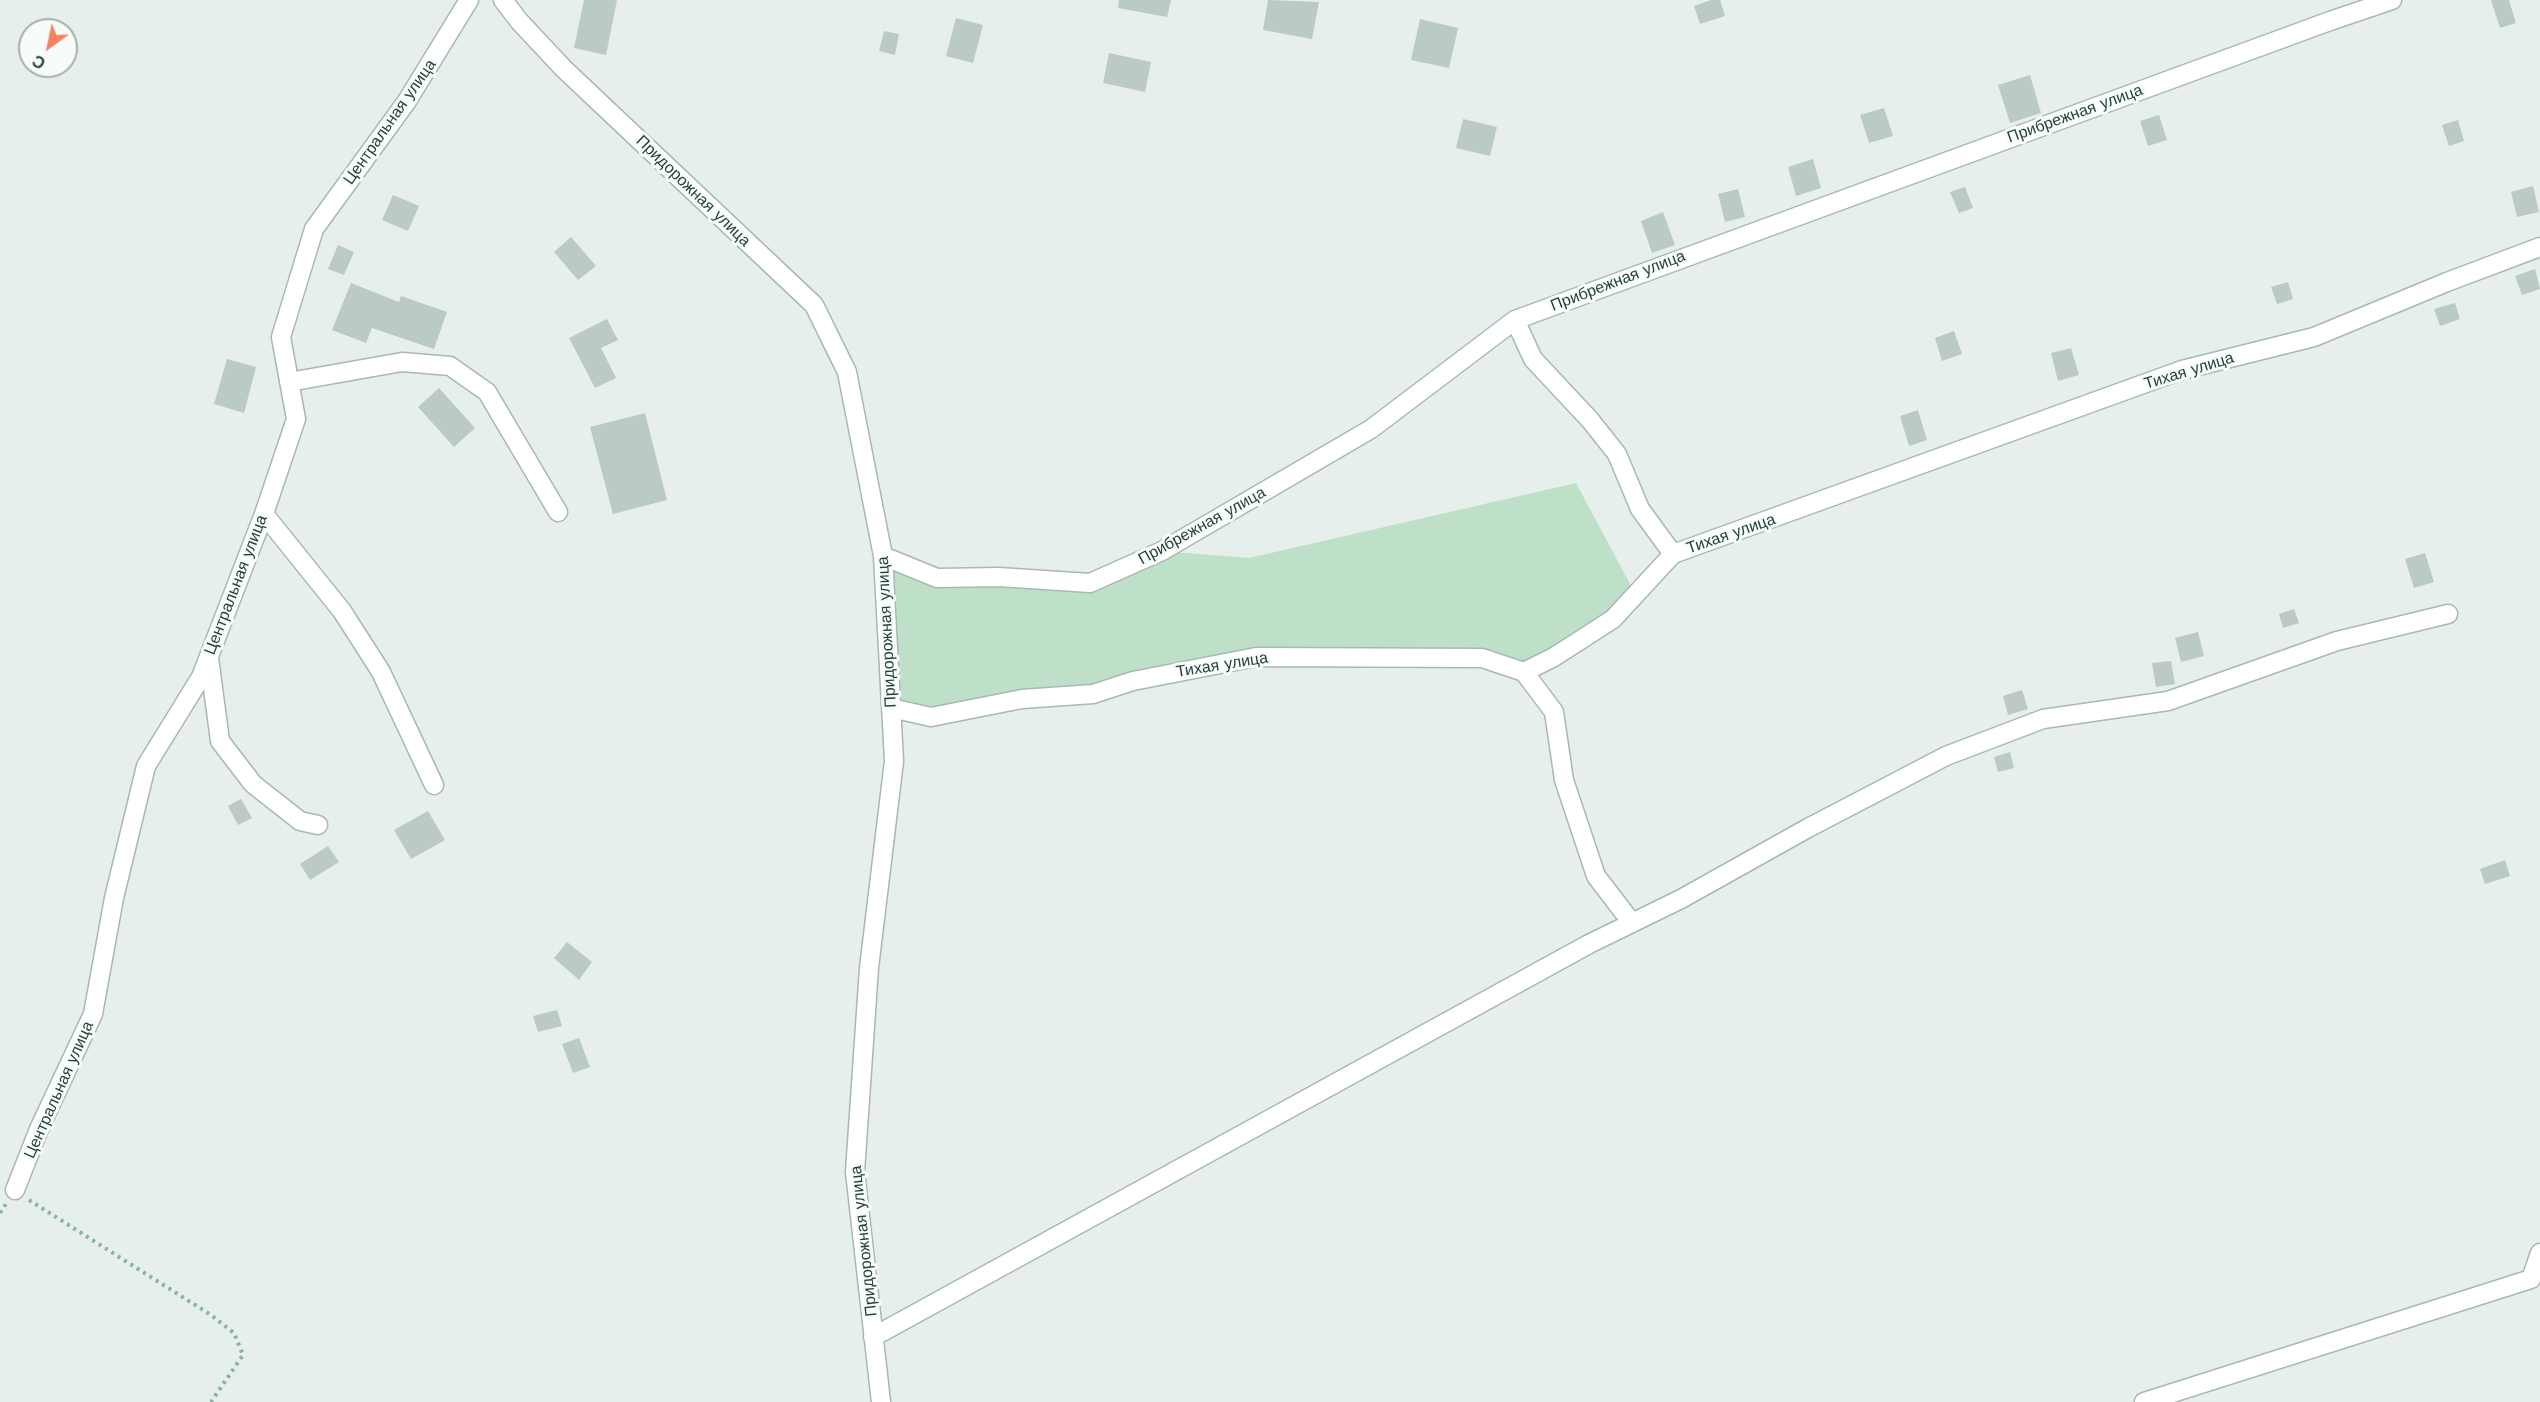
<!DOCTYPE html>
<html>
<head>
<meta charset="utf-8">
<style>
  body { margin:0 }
  #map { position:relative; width:2540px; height:1402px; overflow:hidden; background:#e6efeb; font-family:"Work Sans",sans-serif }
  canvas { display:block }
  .north { position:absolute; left:18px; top:18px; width:60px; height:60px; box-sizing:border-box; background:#f7fbf9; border:2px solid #a3b1ad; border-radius:50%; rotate:213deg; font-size:16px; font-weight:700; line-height:24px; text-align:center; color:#24423a }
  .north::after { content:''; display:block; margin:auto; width:21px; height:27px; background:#f4845f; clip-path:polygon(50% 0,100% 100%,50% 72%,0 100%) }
</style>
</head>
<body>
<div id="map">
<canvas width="2540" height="1402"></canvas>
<div class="north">С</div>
</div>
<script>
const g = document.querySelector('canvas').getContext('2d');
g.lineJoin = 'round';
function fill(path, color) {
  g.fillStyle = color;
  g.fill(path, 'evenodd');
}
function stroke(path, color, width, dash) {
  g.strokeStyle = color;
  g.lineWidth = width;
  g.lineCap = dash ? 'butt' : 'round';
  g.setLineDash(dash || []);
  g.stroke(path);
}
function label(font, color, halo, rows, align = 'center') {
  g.font = font + ' "Work Sans",sans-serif';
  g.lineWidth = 6;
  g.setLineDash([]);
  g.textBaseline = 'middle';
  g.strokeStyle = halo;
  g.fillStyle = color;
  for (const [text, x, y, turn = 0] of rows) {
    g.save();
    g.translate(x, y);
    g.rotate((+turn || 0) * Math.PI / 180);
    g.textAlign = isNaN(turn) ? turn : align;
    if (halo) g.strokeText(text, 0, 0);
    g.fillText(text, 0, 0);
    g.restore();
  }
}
const green = new Path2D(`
  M1576,483l60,112 -112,77 -42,-14 -226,-1 -325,60 -40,-9 -8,-152 54,22 153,5 72,-32 87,7z`);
const building = new Path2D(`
  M584,0h33l-11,55 -32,-7z
  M1119,0h52l-4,17 -49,-9z
  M1268,0l51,2 -7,37 -49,-9z
  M1711,0h9l5,16 -25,8 -6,-18z
  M2491,0h18l7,23 -16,5z
  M956,18l27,7 -10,38 -27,-7z
  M1420,19l38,9 -9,40 -38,-8z
  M884,31l15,3 -4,21 -16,-4z
  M1109,53l42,9 -6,30 -42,-9z
  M2030,75l11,38 -31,10 -12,-38z
  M1884,108l9,28 -24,7 -9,-28z
  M2159,115l8,25 -19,6 -8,-25z
  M1463,119l34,8 -7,29 -34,-8z
  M2458,120l6,21 -15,5 -7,-21z
  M1813,159l8,29 -25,8 -8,-29z
  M2533,186l6,26 -22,5 -6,-25z
  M1965,187l8,21 -14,5 -9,-21z
  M1738,189l7,28 -20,5 -7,-28z
  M393,195l26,11 -11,25 -26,-11z
  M1663,212l12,33 -23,8 -11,-32z
  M571,237l25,29 -18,14 -24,-28z
  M338,245l16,7 -10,23 -16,-6z
  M2535,269l5,20 -18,6 -7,-19z
  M2288,282l5,17 -16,5 -6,-17z
  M351,283l48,19 2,-6 46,16 -13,37 -62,-21 -6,15 -34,-13z
  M2455,303l5,16 -20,7 -6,-17z
  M607,319l11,21 -17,8 15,30 -21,10 -26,-50z
  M1954,331l8,23 -20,7 -7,-23z
  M2071,348l8,27 -21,6 -7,-28z
  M227,359l29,8 -12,46 -30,-9z
  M439,388l36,40 -21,19 -36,-40z
  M1918,410l9,30 -18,6 -9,-30z
  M645,413l22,87 -54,14 -23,-87z
  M2425,553l9,29 -20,6 -9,-29z
  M2294,609l5,14 -16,5 -4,-14z
  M2198,632l6,24 -23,6 -6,-24z
  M2171,661l4,23 -19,3 -4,-24z
  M2022,690l6,19 -20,6 -5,-19z
  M2010,752l4,16 -16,4 -4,-15z
  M241,799l11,19 -14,7 -10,-19z
  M428,811l17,29 -34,19 -17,-29z
  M328,846l11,16 -29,18 -10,-16z
  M2505,860l5,16 -25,8 -5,-15z
  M567,942l25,20 -13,18 -25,-22z
  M557,1010l5,16 -24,6 -5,-16z
  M579,1038l11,29 -17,6 -11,-29z`);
const path = new Path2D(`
  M29,1200l182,115 23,18 9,22 -32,47
  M0,1213l6,-9`);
const minor = new Path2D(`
  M503,0l16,21 45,48 250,236 33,67 36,184 11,205 -25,207 -14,204 26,230
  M1515,320l18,39 57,61 27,34 23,55 33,45
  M289,382l113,-20 48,4 37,26 71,120
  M264,514l78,97 39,61 53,113
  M883,556l54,22 62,-1 91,6 72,-32 209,-122 144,-109 815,-299 62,-21
  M209,658l11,83 33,43 47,37 18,4
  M1524,672l30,40 10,68 32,96 36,47
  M891,708l40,9 91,-18 71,-5 40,-13 123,-24 226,1 42,14 30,-15 59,-38 60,-65 509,-184 132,-33 133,-55 93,-35
  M15,1190l24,-61 54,-115 21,-116 32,-132 55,-89 63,-163 32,-95 -15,-82 33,-108 93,-128 62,-101
  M873,1337l716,-393 92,-45 127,-71 138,-72 97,-37 125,-18 169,-60 111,-27
  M2144,1402l387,-123 9,-26`);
const streetNames = [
  ["Прибрежная улица",2075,114,-20],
  ["Центральная улица",390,122,-55],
  ["Придорожная улица",693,191,44],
  ["Прибрежная улица",1618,281,-21],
  ["Тихая улица",2189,371,-17],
  ["Прибрежная улица",1202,526,-29],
  ["Тихая улица",1731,534,-19],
  ["Центральная улица",236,585,-69],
  ["Придорожная улица",887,632,-93],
  ["Тихая улица",1222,665,-9],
  ["Центральная улица",59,1090,-66],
  ["Придорожная улица",864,1241,-96]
];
fill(green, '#bfe0c8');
fill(building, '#bbcac4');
stroke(minor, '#a8b8b2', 21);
stroke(path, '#86b3a5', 4, [3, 4.5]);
stroke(minor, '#fff', 18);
label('16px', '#24423a', '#f7fbf9', streetNames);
</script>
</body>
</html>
